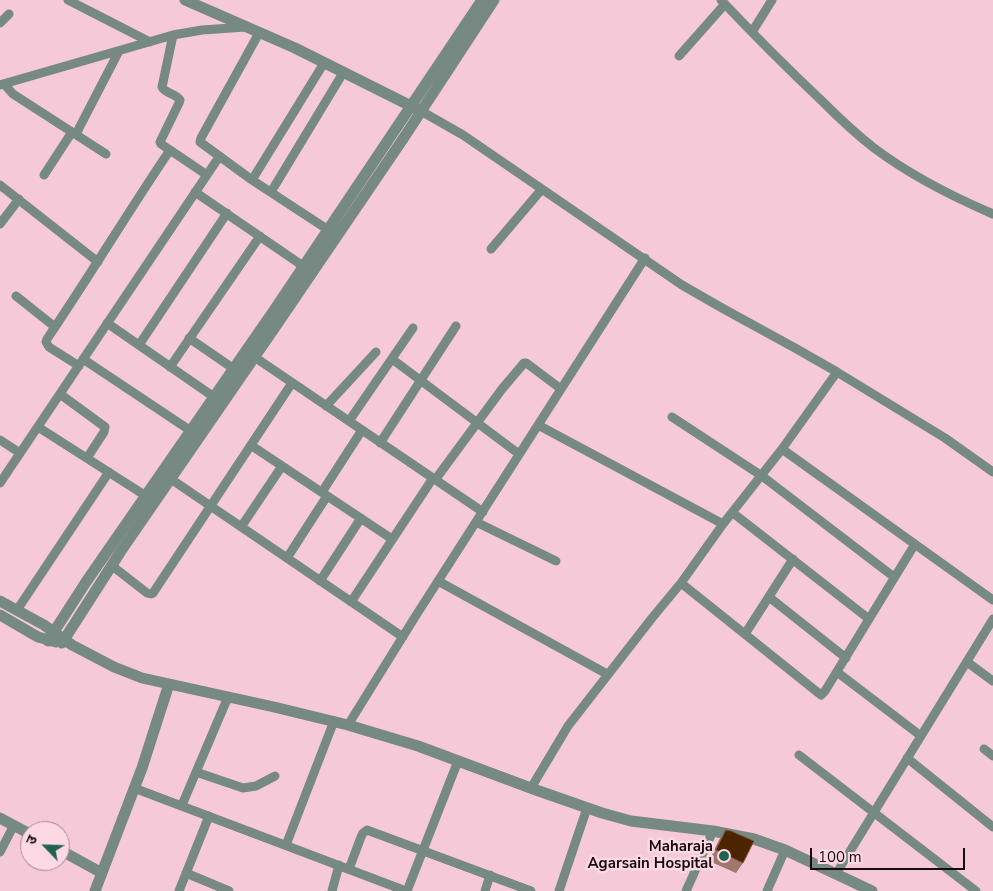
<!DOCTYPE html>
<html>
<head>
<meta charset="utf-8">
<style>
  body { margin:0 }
  #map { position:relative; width:993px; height:891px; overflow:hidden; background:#f5c9d8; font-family:"Nunito Sans","Noto Sans Devanagari",sans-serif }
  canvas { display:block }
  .north { position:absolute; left:20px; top:821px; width:50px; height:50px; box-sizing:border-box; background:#fdd9e5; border:1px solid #a28690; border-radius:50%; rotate:294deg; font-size:14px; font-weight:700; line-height:20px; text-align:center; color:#190a10 }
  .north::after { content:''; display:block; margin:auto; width:18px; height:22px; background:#1f6353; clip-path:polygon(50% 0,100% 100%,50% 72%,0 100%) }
  .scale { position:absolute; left:810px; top:848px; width:155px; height:22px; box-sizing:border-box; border:2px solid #190a10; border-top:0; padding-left:6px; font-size:15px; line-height:18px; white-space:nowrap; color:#190a10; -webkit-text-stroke:4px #fdd9e5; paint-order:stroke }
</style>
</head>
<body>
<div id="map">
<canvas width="993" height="891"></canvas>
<div class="north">उ</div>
<div class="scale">100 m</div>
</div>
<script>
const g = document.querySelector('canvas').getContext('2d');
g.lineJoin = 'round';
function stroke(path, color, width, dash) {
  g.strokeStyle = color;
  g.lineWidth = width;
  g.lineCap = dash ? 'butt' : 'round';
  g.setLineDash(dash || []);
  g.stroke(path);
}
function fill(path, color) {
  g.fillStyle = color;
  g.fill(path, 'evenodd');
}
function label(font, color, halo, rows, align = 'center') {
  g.font = font + ' "Nunito Sans",sans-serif';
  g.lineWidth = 5;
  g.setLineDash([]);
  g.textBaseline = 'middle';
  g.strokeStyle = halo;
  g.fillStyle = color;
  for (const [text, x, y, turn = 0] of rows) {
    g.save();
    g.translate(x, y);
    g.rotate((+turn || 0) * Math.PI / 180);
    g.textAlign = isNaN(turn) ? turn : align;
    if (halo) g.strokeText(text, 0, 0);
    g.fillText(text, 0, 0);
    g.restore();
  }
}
const minor = new Path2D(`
  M68,0l82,42
  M721,0c33,35 67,69 102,102 16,16 33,32 51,46 36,27 77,48 119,66
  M0,23l9,-9
  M752,32l20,-32
  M259,33l-58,105 -1,4 52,38 81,53
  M679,56l46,-52
  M4,84l9,10 93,60
  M0,85l173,-50 29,-5 44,-3
  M421,111l42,24 219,150 40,23 73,40 42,24 108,66 48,34
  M76,134l43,-83
  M170,150l-9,-6 -1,-2 19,-39 1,-3c-5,-7 -14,-6 -18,-13l11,-52
  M44,175l28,-43
  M252,180l72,-117
  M0,185l98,77
  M195,192l108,74
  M271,192l72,-119
  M0,224l19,-25
  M491,249l51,-60
  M16,296l39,31
  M107,323l107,74
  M189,338l45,31
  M139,345l88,-132
  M250,354l233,158
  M83,359l108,72
  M392,359l127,95
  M79,366l-30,-19 -3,-5 1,-3c42,-62 81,-127 123,-189l37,25
  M170,367l90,-131
  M60,394l45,33 -1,5 -17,26
  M326,406l50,-54
  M672,417l90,59 132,101
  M349,421l64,-93
  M538,425l185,99
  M38,427l108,69
  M0,440l20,13
  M380,443l76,-117
  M252,446l140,93
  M782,449l211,151
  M165,475l238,162
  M435,480l67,-91 22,-26h2l3,2 32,24
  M0,483l219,-326
  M322,492l40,-62
  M733,513l136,106
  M476,522l80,39
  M241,527l41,-61
  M287,558l40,-62
  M111,565l36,28 4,1 2,-1 139,-210
  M320,581l41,-63
  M438,581l169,93
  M681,583l140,112 4,-4 90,-147
  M769,597l77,61
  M351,602l82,-124
  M17,610l92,-138
  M745,634l48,-75
  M967,662l26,19
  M837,672l84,64
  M348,725l67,-108 230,-359
  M984,749l9,7
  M799,755l177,136
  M907,758l86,69
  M196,772l47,16 13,-2 19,-10
  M134,788l272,103
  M531,788l37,-62 84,-108 29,-35 42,-59 59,-75 55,-77
  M182,805l46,-108
  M286,845l48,-124
  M0,852l14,-27
  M349,869l12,-32 2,-4 4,-3 164,61
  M186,873l43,18
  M836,874l157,-255
  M179,891l30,-75
  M332,891l7,-26
  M407,891l51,-130
  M485,891l5,-16
  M559,891l28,-83
  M686,891l27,-60
  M767,891l18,-41`);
const tertiary = new Path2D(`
  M185,0l110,48 122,61
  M0,601l44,24 28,20 42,22 28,11 132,29 74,18 70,21 118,44 66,23 29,8 82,10 41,8 31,11 87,41
  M0,615l38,22 18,5
  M48,641l38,-59 189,-273 207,-309
  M62,643l59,-92 157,-228 125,-184 91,-139
  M0,818l30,16
  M60,850l42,23
  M95,891l47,-123 27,-84`);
const wall = new Path2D(`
  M726,830l17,33 -7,10 -27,-12 10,-21z`);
const building = new Path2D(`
  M726,830l5,1 23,10 -11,22 -27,-13z`);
const markers = [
  [724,856,6,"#1f6353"]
];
const poiNames = [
  ["Maharaja",713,847],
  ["Agarsain Hospital",713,864]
];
stroke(minor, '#768983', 9);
stroke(tertiary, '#768983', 11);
fill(wall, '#a1766d');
fill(building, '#4d2402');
stroke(building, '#7f5642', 1);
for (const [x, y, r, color] of markers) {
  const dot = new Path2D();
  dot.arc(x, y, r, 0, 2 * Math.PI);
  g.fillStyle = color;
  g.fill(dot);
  stroke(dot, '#fdd9e5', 2);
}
label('bold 15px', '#190a10', '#fdd9e5', poiNames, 'right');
</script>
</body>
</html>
